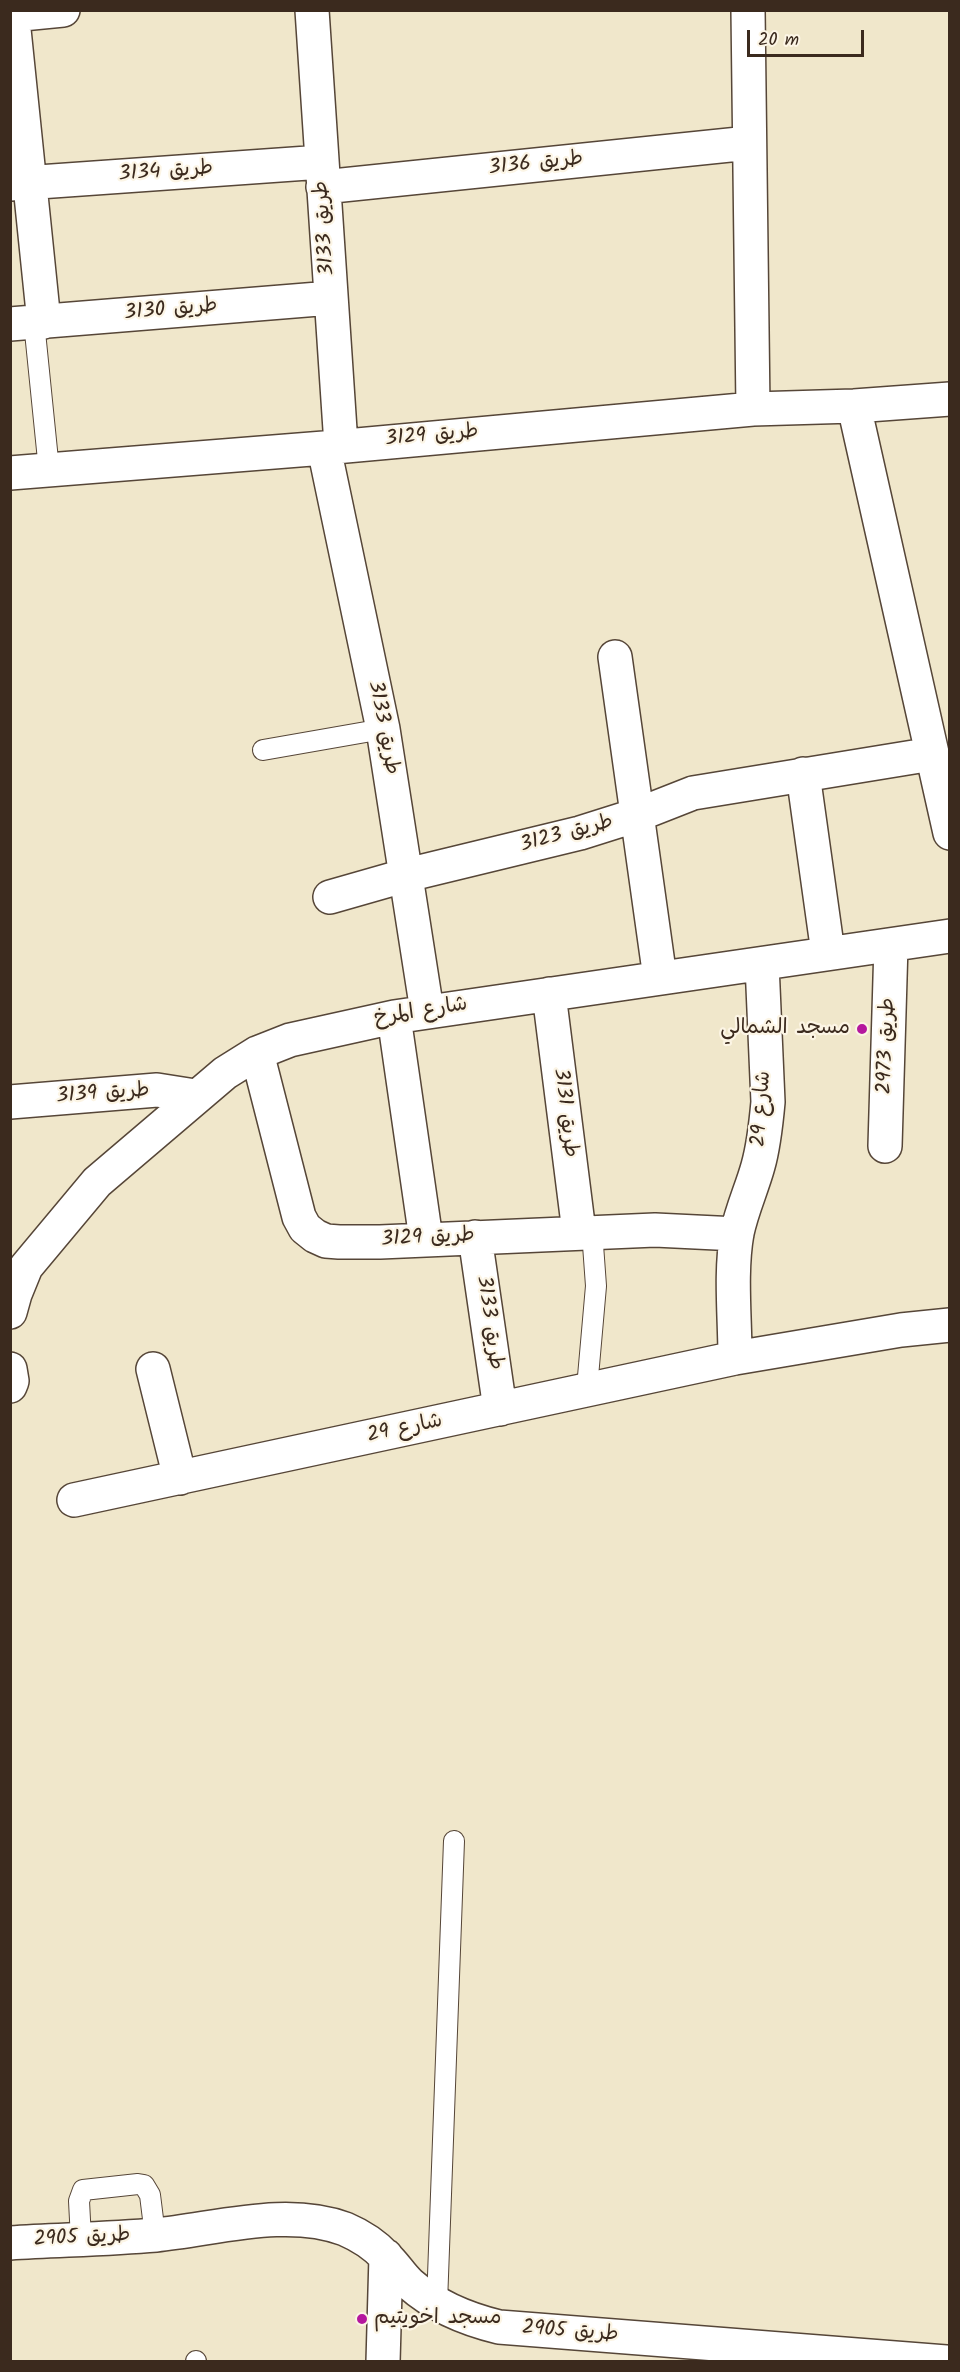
<!DOCTYPE html>
<html>
<head>
<meta charset="utf-8">
<style>
  body { margin:0 }
  #map { position:relative; width:960px; height:2372px; overflow:hidden; background:#f0e7cb; font-family:Kalam,sans-serif }
  canvas { display:block }
  .frame { position:absolute; inset:0; border:12px solid #3b2a1e; pointer-events:none }
  .scale { position:absolute; left:747px; top:30px; width:117px; height:27px; box-sizing:border-box; border:3px solid #3b2a1e; border-top:0; padding-left:8px; font-size:18px; line-height:21px; white-space:nowrap; color:#3b2a1e; -webkit-text-stroke:4px #fcf5e5; paint-order:stroke }
</style>
</head>
<body>
<div id="map">
<canvas width="960" height="2372"></canvas>
<div class="frame"></div>
<div class="scale">20 m</div>
</div>
<script>
const g = document.querySelector('canvas').getContext('2d');
g.lineJoin = 'round';
function stroke(path, color, width, dash) {
  g.strokeStyle = color;
  g.lineWidth = width;
  g.lineCap = dash ? 'butt' : 'round';
  g.setLineDash(dash || []);
  g.stroke(path);
}
function label(font, color, halo, rows, align = 'center') {
  g.font = font + ' Kalam,"Playpen Sans Arabic",sans-serif';
  g.lineWidth = 4.5;
  g.setLineDash([]);
  g.textBaseline = 'middle';
  g.strokeStyle = halo;
  g.fillStyle = color;
  for (const [text, x, y, turn = 0] of rows) {
    g.save();
    g.translate(x, y);
    g.rotate((+turn || 0) * Math.PI / 180);
    g.textAlign = isNaN(turn) ? turn : align;
    if (halo) g.strokeText(text, 0, 0);
    g.fillText(text, 0, 0);
    g.restore();
  }
}
const service = new Path2D(`
  M34,322l15,148
  M263,750l120,-21
  M587,1388l9,-102 -4,-55
  M81,2239l-2,-38 4,-11 55,-6 6,1 6,10 5,40
  M437,2303l17,-462
  M196,2362v-1`);
const minor = new Path2D(`
  M12,10l32,312
  M312,10l29,435
  M748,10l5,399
  M12,15l51,-5
  M10,184l312,-22
  M323,187l426,-44
  M10,324l321,-26
  M854,406l96,427
  M324,448l59,281 44,282
  M10,473l314,-25 429,-39 101,-3 96,-7
  M615,657l45,321
  M803,774l25,179
  M330,897l77,-22 173,-42 57,-18 56,-22 239,-39
  M549,994l30,238
  M394,1017l32,222
  M257,1053l42,164 6,11 10,8 11,5 13,1h41l275,-12 82,4
  M10,1102l147,-12 38,6
  M885,1146l6,-201
  M475,1237l25,172
  M10,1312l5,-18 11,-27 71,-85 128,-109 32,-20 33,-13 104,-23 556,-81
  M735,1358c0,-41 -5,-85 2,-125 5,-24 15,-45 21,-67 6,-21 8,-42 10,-64l-6,-138
  M10,1369l2,12 -2,5
  M153,1369l27,109
  M74,1500l661,-142 166,-28 49,-5
  M10,2243c49,-3 98,-4 146,-8 60,-6 131,-28 189,-6 14,6 30,16 41,28 9,8 15,19 24,27 26,23 56,35 89,43l447,35
  M383,2362l3,-106`);
const markers = [
  [862,1029,6,"#b5179e"],
  [362,2319,6,"#b5179e"]
];
const streetNames = [
  ["طريق 3136",536,165,-6],
  ["طريق 3134",166,173,-4],
  ["طريق 3133",326,228,-94],
  ["طريق 3130",171,311,-5],
  ["طريق 3129",432,437,-5],
  ["طريق 3133",382,728,79],
  ["طريق 3123",567,835,-15],
  ["شارع المرخ",421,1013,-9],
  ["طريق 2973",888,1046,-88],
  ["طريق 3139",103,1095,-4],
  ["شارع 29",763,1109,-86],
  ["طريق 3131",564,1113,83],
  ["طريق 3129",428,1239,-3],
  ["طريق 3133",488,1323,82],
  ["شارع 29",405,1430,-12],
  ["طريق 2905",82,2239,-3],
  ["طريق 2905",570,2333,4]
];
const poiNames = [
  ["مسجد الشمالي",850,1029],
  ["مسجد اخويتيم",374,2319,"left"]
];
stroke(service, '#564638', 22);
stroke(minor, '#564638', 36);
stroke(service, '#fff', 20);
stroke(minor, '#fff', 33);
for (const [x, y, r, color] of markers) {
  const dot = new Path2D();
  dot.arc(x, y, r, 0, 2 * Math.PI);
  g.fillStyle = color;
  g.fill(dot);
  stroke(dot, '#fcf5e5', 2);
}
label('21px', '#3b2a1e', '#fcf5e5', streetNames);
label('21px', '#3b2a1e', '#fcf5e5', poiNames, 'right');
</script>
</body>
</html>
